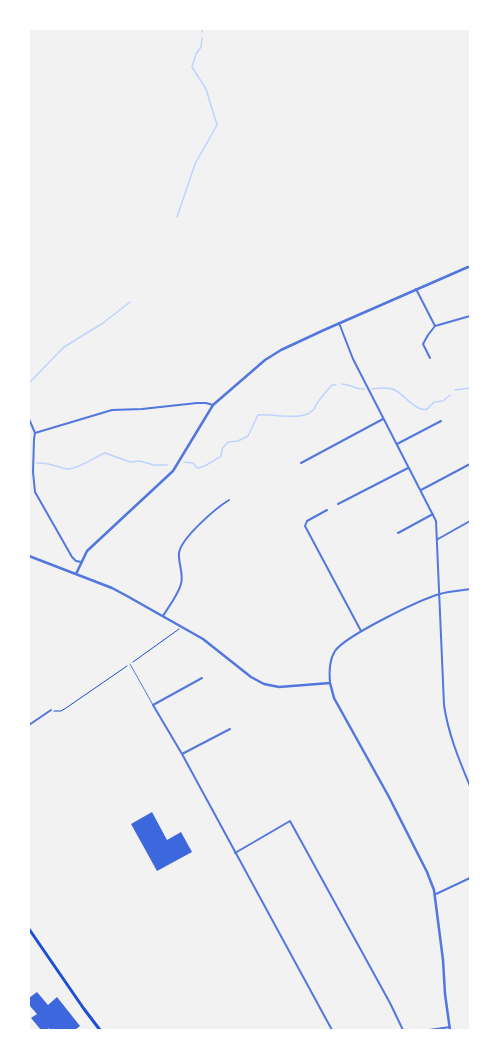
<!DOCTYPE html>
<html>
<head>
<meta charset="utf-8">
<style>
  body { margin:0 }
  #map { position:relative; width:499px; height:1059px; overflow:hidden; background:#f2f2f2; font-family:"Fira Sans",sans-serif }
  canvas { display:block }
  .frame { position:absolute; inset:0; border:30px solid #fff; pointer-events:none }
</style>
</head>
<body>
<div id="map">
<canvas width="499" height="1059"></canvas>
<div class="frame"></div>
</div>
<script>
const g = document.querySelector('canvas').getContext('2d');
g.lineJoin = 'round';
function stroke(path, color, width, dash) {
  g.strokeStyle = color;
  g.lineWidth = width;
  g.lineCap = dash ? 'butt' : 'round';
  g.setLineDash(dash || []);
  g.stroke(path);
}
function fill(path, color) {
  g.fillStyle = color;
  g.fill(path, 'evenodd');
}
const stream = new Path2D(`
  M202,32l1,-3
  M177,217l18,-53 22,-39 -11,-36 -14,-22 4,-13 5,-7 1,-9
  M29,383l35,-36 39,-24 27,-21
  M342,384c8,0 14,6 22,5
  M372,389c7,-1 16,-2 23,1 8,4 23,23 32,19 2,-1 5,-5 7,-7l9,-1 7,-6
  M455,390l15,-2
  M184,462l9,1 4,5c7,0 18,-8 24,-12l1,-7 6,-7 10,-1 10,-5 10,-21c14,-2 45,7 55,-5 3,-2 1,-2 3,-5 4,-7 11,-14 16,-20h4
  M37,463c11,-1 20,4 30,6 10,1 28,-12 38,-16l25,9 10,-1 14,4h13`);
const building = new Path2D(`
  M152,812l15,28 14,-8 11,20 -35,19 -26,-47z
  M37,992l11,13 9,-8 23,29 -5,4h-25l-1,-2 -2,2h-6l-10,-12 6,-4 -8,-9v-7z`);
const path = new Path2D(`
  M133,662l46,-33
  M54,711h7l5,-3 61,-42`);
const service = new Path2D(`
  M130,664l23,41`);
const minor = new Path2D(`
  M416,289l19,37 35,-10
  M339,323l14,36 83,162 8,184c4,28 15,55 26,81
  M430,358l-7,-14 5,-9 7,-9
  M29,419l6,14 -1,6 -1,33 2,20 37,65 4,4 5,1
  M35,433l77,-23 30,-1 55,-6h9l7,2
  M397,444l44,-23
  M301,463l82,-44
  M421,490l49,-26
  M338,504l70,-36
  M327,510l-20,11 -2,5 56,105
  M398,533l35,-19
  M438,539l32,-18
  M163,616c6,-10 15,-21 18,-32 3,-10 -3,-21 -2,-31 2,-15 37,-45 50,-53
  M202,678l-49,27 29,49 150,276
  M330,683c-1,-11 -1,-23 5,-32 10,-15 86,-52 105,-57 9,-3 20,-3 30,-5
  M29,725l22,-15
  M182,754l48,-25
  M235,853l55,-32 100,182 13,27
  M436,894l34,-16
  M429,1030l21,-3`);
const tertiary = new Path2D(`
  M29,556l83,32 15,8 76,43 48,38 13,7 15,3 51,-4 4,15 55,99 38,75 7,18 9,70 2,34 5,36
  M76,574l11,-23 86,-80 40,-66 52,-45 16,-10 43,-20 144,-63`);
const secondary = new Path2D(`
  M29,929l55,80 16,21`);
stroke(stream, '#bfd3fe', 1.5);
fill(building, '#3d67dc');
stroke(path, '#1d4ed8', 1);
stroke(service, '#5277de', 1);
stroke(minor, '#5277de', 2);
stroke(tertiary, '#5277de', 2.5);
stroke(secondary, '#1d4ed8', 3);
</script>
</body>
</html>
